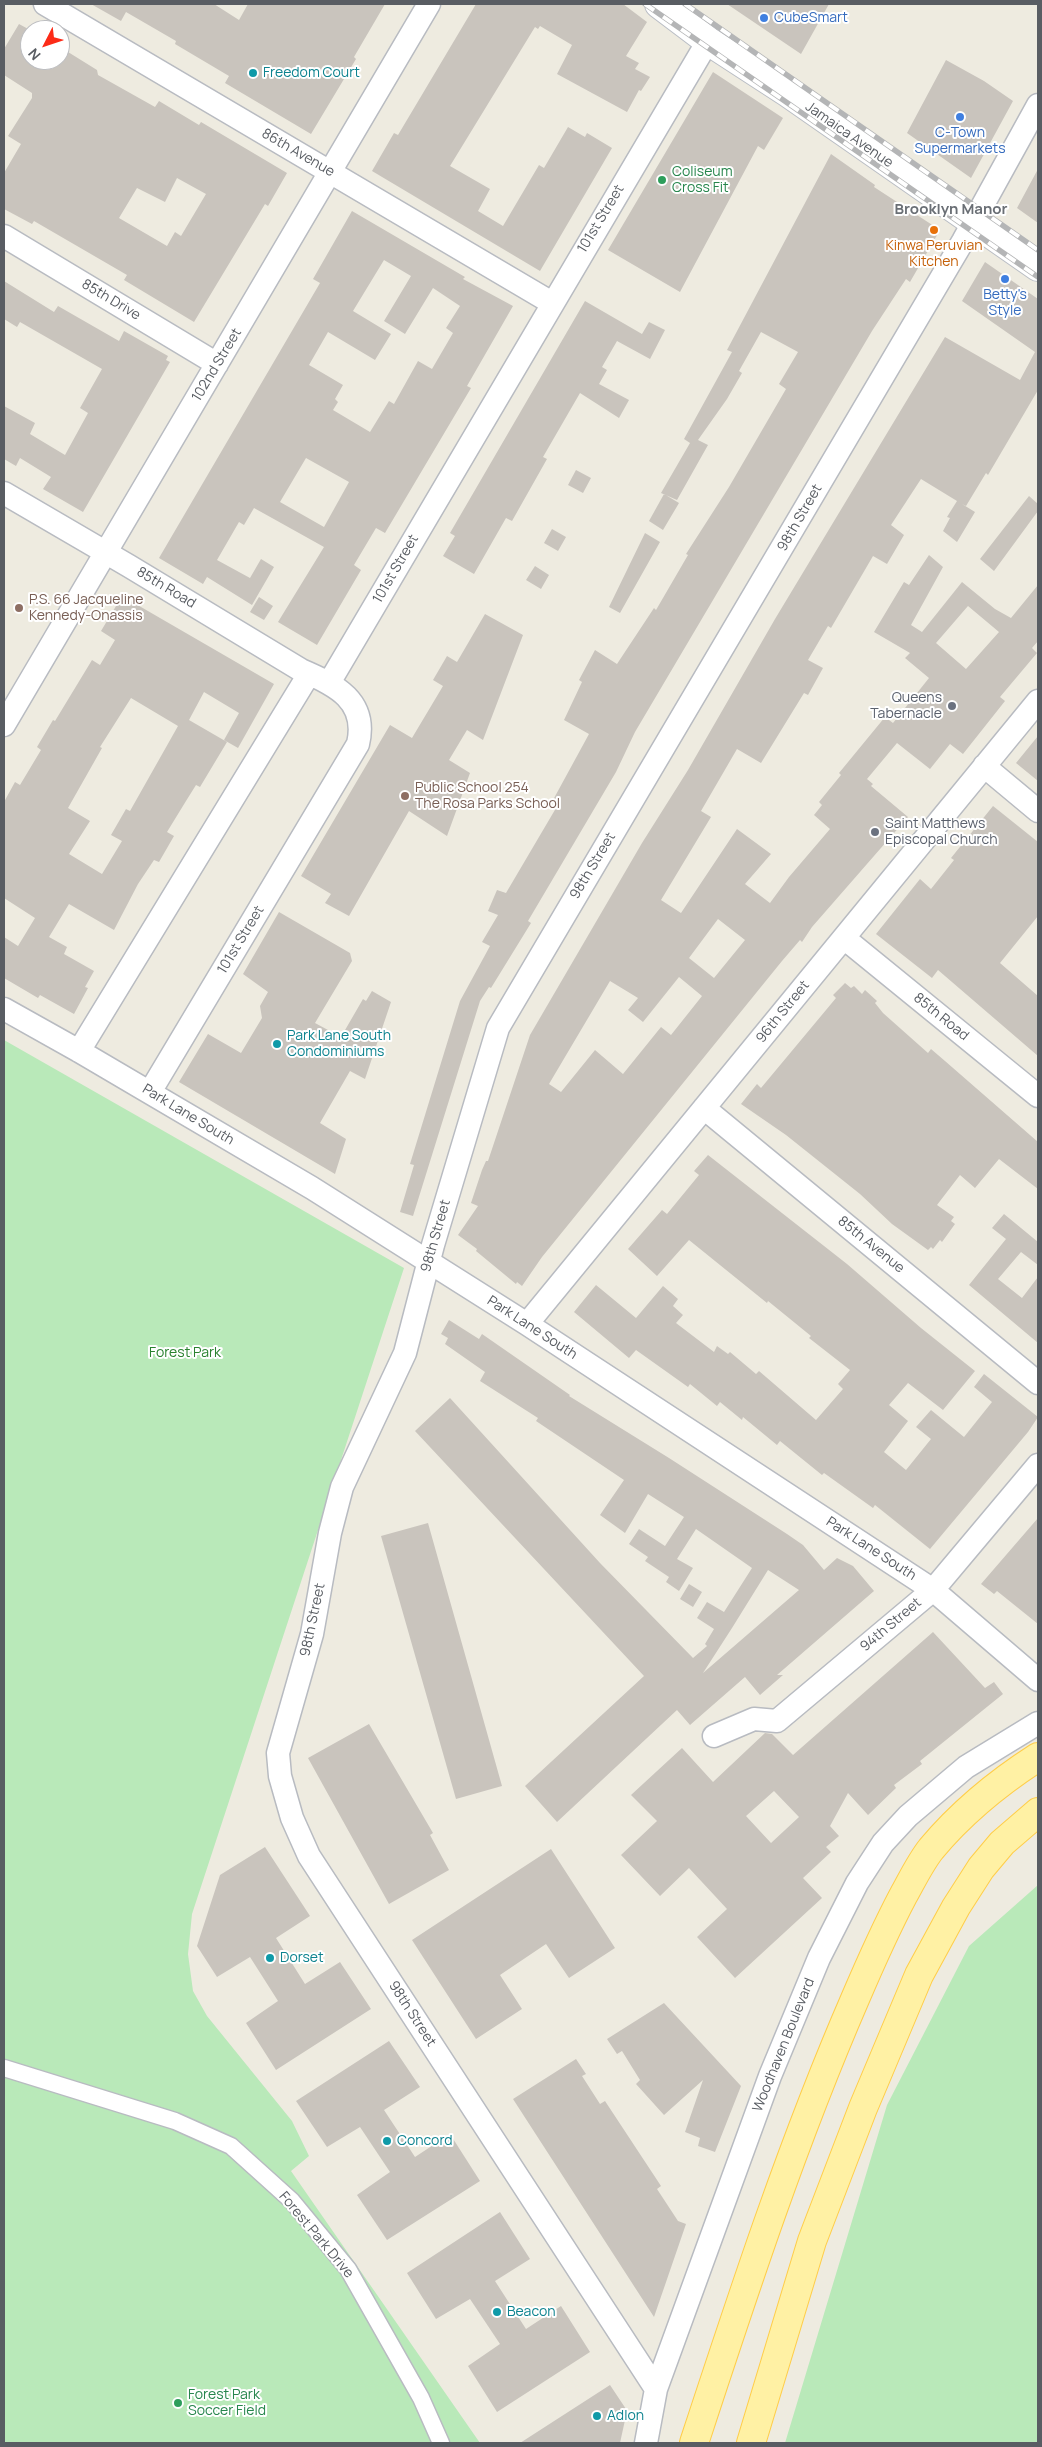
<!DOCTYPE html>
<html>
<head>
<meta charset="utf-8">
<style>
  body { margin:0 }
  #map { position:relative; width:1042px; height:2447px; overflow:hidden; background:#eeebe0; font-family:Manrope,sans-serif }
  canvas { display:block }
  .frame { position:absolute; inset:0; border:5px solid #595d63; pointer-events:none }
  .north { position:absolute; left:20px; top:20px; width:50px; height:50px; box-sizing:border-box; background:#fff; border:1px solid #bdbec1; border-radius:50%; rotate:229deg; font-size:14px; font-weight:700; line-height:20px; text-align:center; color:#595d63 }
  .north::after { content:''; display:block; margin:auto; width:18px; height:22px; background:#fc2b18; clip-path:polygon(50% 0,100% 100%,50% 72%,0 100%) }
</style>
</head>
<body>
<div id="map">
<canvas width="1042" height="2447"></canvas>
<div class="frame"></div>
<div class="north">N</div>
</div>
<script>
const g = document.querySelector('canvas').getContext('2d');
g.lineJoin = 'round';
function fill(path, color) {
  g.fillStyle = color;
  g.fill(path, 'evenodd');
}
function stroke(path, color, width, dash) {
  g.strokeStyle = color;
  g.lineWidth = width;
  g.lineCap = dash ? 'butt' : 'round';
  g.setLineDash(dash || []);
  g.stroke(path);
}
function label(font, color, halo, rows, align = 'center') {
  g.font = font + ' Manrope,sans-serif';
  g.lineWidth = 4;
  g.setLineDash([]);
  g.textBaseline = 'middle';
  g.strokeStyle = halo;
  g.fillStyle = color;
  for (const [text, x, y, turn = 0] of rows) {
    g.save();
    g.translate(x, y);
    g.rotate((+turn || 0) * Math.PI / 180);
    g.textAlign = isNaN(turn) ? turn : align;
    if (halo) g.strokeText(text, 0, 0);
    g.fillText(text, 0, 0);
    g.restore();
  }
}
const green = new Path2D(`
  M4,1040l400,228 -212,646 -4,40 5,37 14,25 85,105 17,35 -18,15 189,272h-476z
  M1038,1885v558h-253l102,-338 82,-159z`);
const building = new Path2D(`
  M91,4h123l25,16 9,-16h137l-31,53 2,2 -45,75 -86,-51 4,-7 -54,-32 1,-3 -50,-29 -5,9z
  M476,4h147l24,18 -21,34 13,7 -4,6 15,8 -9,14 -2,-1 -12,22 -70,-38 15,-29 -32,-19 -2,3 -3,-2 -85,139 40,23 -12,22 25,15 36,-61 5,3 24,-41 17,10 2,-4 25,15 -72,123 -168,-100 22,-38 4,2z
  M727,4h102l-28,50z
  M19,24l11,6v30h30v-13l37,23 1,5 57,32 4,-6 40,24 2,-3 86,51 -19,33 -3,-2 -71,118 -70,-42 3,-5 -93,-54 -2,3 -28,-15v-36l17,-29 -13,-8 24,-38v-5l-28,-18v-26zM177,178l29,16 -25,42 -6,-4 -8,14 -48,-28 18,-30 28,14z
  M946,60l38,21 29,20 -42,77 -64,-45z
  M713,72l70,46 -19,32 -6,-4 -78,146 -72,-42z
  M831,154l44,31 -1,2 66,43 -30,52 -4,-3 -34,52 -237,401 -19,40 -88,149 3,2 -40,65 -2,-1 -9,14 -67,215 -13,-4 14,-47 -4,-1 50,-163 30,-55 -8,-4 16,-27 -10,-4 9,-21 9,3 53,-90 -6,-3 36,-66 -25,-14 18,-38 -3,-2 16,-30 22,14 37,-56 2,2 32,-55 -2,-1 43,-67 57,-98 -7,-5 19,-32 -37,-20 -22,39 3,2 -15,26 -29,41 10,5 -31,55 -16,-7 29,-50 -6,-4 48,-87 -5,-2z
  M1038,169v54l-21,-15z
  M352,211l113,66 -2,2 50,27 -46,80 4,2 -86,145 -9,-5 -22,37 7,5 -44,75 -39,-23 46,-75 -52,-29 -18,-10 -10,17 -5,-3 -22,38 33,18 11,-19 13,8 -22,38 -45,-28 -4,7 -44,-26 161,-275 -7,-4zM384,260l27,16 -27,45 21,13 28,-46 27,18 -14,22 7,5 -21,36 -14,-8 -24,43 -5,-3 -19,31 -37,-22 5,-8 -3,-3 8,-14 -34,-20 19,-33 47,28 16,-26 -38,-23zM306,458l43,24 -25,45 -44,-25z
  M985,262l53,37v91l-50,85 -2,-2 -20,33 -4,-2 13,8 -18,30 -14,-11 7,-13 -3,-1 10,-16 -36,-22 -30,46 13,10 -17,29 -14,-8 -42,72 -3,-2 -20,34 15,8 -15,27 -4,-2 -43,70 -24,-14 -36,62 10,6 -50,83 20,13 56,-84 34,25 -26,30 25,19 19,-26 41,-48 -16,-14 8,-10 -3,-3 22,-27 -2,-2 46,-56 8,6 36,-45 -24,-20 5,-5 -36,-21 30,-50 5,3 20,-30 14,12 -32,58 11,7 40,-50 33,27 16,9 27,-33v56l-6,7 5,5 -37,44 5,4 -42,53 -13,-10 -20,25 -33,-26 -30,36 6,5 -2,2 37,31 -96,110 -10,15 -2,-2 -18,21 -240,296 -20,29 -5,-4 -1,2 -40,-33 1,-2 -19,-14 20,-29 -7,-3 11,-33 4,-9h2l42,-126 112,-192 46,-73 87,-151 170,-282 75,43 15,-28 -73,-51zM968,606l31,26 -33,37 -30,-26zM718,919l27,21 -31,38 -25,-20zM679,977l23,19 -31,39 -10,-8 -38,47 -28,-24 -34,42 -12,-8 61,-103 28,17 -10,12 15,12z
  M4,281l50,31 4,-6 61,35 5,-10 44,25 -2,4 4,2 -87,150 -40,-23 8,-12 -31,-19 -4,8 -12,-7v-53l31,17 -5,11 35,21 23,-42 -8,-5 22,-39 -82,-47 -3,5 -13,-8z
  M585,301l57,33 7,-12 16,8 -15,29 -33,-18 -15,26 5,3 -8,14 30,16 -10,18 -39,-25 -37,64 4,2 -35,62 -6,-3 -32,56 -31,-18 12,-20 -5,-3z
  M576,470l15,8 -8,15 -15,-8z
  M664,494l15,9 -16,27 -14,-9z
  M1029,496l9,8v7l-44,60 -14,-12z
  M552,529l14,8 -8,14 -14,-8z
  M645,533l15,9 -40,71 -11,-6z
  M535,566l14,9 -8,14 -15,-9z
  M122,596l152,88 -36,64 -14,-8 15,-27 -35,-21 -15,28 38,22 -27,45 -4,-2 -10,16 -19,31 7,4 -15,26 -5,-2 -16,24 -24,46 -45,-26 -20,33 18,10 -3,7 30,17 -9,16 3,1 -14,26 -34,-19 -2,3 -34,-20v-41l14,9 17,-28 -31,-20v-96l11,-20 5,3 21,-35 -4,-3 16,-27 2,1 37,-61 8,5 15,-25 -14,-9zM131,698l47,28 -48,85 -4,-2 -15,26 11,6 -20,33 -33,-20 21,-33 -22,-13 34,-60 -2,-1z
  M259,597l14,9 -9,14 -14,-8z
  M485,614l38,21 -40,105 -16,-10 -18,30 21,13 -23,63 -38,-25 -60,105 -24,-13 6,-9 -30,-18 89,-151 22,13 31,-52 -10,-6 14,-24 10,6z
  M1038,736v45l-22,-18z
  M993,806l45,36v74l-38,47 38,33v60l-100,-86 -6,8 -56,-44 44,-55 11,10 23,-29 -3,-2z
  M279,912l71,41 2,8 -37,62 26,14 22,-38 3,2 6,-10 19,11 -26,77 -15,-8 -30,52 26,16 -11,35 -156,-92 29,-48 33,19 21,-35 -2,-12 8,-14 -25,-18z
  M845,983l6,5 3,-2 8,8 3,-4 12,11 -2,2 8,10 45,40 3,-4 14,12 93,81v47l-39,-30 -24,29 -15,-13 -23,30 17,12 -3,4 4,3 -13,18 -2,-2 -7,9 -2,-2 -3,3 -36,-26 -32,-30 -74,-59 -45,-31 16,-20 4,4 75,-90 -3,-3z
  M708,1155l139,109 74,64 54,43 -32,39 -35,-27 -19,22 19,16 -24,31 22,18 25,-31 -15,-12 15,-17 33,27 28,-35 -18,-15 10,-13 54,43 -10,15 -98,117 -55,-44 -2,3 -49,-35 -2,2 -42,-34 -3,4 -34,-28 -1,3 -22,-18 -3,4 -27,-22 -2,3 -52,-37 -7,8 -55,-46 22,-27 40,33 27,-32 15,13 -5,7 10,9 -7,8 38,29 3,-6 11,8 2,-2 26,22 3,-3 57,49 27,-31 -5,-5 12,-14 -41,-32 2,-2 -43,-35 -1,2 -78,-63 -32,36 -29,-27 34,-39 5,4 32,-39 -5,-4z
  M1004,1214l34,28v23l-17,-13 -23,27 24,19 16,-21v66l-69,-58 37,-46 -14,-11z
  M449,1320l30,19 3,-5 88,61 -1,1 100,62 118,76 16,11 21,25 13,-12 16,8 21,25 -97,84h6l-23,20 -15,-18 -55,48 -13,-15 -120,112 -32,-36 119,-110 -229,-245 35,-33 150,165 93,95 14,-12 -2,-2 9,-15 -17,-11 10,-16 17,10 28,-44 -56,-39 -19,30 16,9 -14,23 -13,-9 3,-5 -24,-16 3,-4 -19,-13 10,-15 26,17 19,-29 -36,-23 -23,39 -25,-18 24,-35 -88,-59 2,-3 -58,-37 5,-9 -40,-28 3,-6 -7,-4zM768,1570l31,20 -96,83 29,-45z
  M1038,1518v106l-41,-33 -3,3 -13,-10z
  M428,1523l74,263 -46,13 -75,-263z
  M689,1584l13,8 -9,15 -13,-8z
  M933,1632l52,56 9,-6 9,12 -83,67 2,3 -28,21 2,3 -28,27 -20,-22 -18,33 9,10 -13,11 5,5 -28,26 19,20 -87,80 -38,-41 30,-28 -38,-41 -29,28 -39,-41 36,-34 -26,-26 51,-47 31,34 52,-49 7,1 21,21zM774,1791l25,26 -28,26 -25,-27z
  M369,1724l64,109 -3,2 19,35 -60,34 -81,-146z
  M265,1847l45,69 -34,22 29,46 35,-22 31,47 -95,61 -30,-47 32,-22 -28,-44 -33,20 -20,-31 23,-71z
  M551,1849l64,99 -46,30 -23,-34 -46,31 22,34 -46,30 -64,-99z
  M664,2003l77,83 -26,66 -17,-6 2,-8 -15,-6 18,-52 -39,35 -28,-31 4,-4 -18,-29 -5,3 -10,-15z
  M389,2041l31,46 -36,23 31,47 35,-23 30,47 -93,59 -30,-45 33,-23 -30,-45 -33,20 -31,-46z
  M576,2059l10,15 -4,2 18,28 5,-3 56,85 -4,3 21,32 8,3 -32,93 -141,-218z
  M500,2212l30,47 -35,22 31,48 35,-23 29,46 -93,60 -29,-46 32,-22 -30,-45 -34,20 -29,-46z
  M610,2385l16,24 -6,4 5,7 -5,23h-100z`);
const pedestrian = new Path2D(`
  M4,2068l171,53 56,25 61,55 56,68 73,129 20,45`);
const minor = new Path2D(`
  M45,4l507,299
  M4,236l213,128
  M4,493l125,73 172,104c35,15 67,31 57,74l-208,348
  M329,683l379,-642
  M4,725l425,-721
  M984,766l54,45
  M844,938l194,158
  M4,1009l75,42 233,137 215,136 406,266 105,90
  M79,1051l230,-377
  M704,1108l334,275
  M527,1324l511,-623
  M714,1736l40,-17 23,2 156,-131 105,-125
  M656,2389l-347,-533 -17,-38 -12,-42 -2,-23 34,-119 18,-101 12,-46 63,-134 28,-108 65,-217 465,-787 75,-136
  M646,2443l10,-54 114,-313 49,-118 38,-75 26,-40 25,-27 58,-49 72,-44`);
const secondary = new Path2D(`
  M659,4l49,37 80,52 250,174`);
const primary = new Path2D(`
  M694,2443c49,-149 98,-299 161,-444 15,-35 30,-69 48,-103 9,-16 17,-33 28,-47 31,-37 68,-67 107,-92
  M751,2443l61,-202 51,-133 56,-133 37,-68 25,-39 21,-25 36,-31`);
const rail = new Path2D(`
  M645,4l393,273
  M685,4l353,246`);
const markers = [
  [764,18,5,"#3f7fe0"],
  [253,73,5,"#0f9aa8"],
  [960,117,5,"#3f7fe0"],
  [662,180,5,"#2e9e5b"],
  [934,230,5,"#e8710a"],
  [1005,279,5,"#3f7fe0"],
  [19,608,5,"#8d6e63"],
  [952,706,5,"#6b7280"],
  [405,796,5,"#8d6e63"],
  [875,832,5,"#6b7280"],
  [277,1044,5,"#0f9aa8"],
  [270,1958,5,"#0f9aa8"],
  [387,2141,5,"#0f9aa8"],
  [497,2312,5,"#0f9aa8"],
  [178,2403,5,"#2e9e5b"],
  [597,2416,5,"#0f9aa8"]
];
const shopNames = [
  ["CubeSmart",774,18,"left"],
  ["C‑Town",960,133],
  ["Supermarkets",960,149],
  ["Betty's",1005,295],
  ["Style",1005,311]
];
const cultureNames = [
  ["Freedom Court",263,73],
  ["Park Lane South",287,1036],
  ["Condominiums",287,1052],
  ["Dorset",280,1958],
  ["Concord",397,2141],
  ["Beacon",507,2312],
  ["Adlon",607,2416]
];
const streetNames = [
  ["Jamaica Avenue",849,135,35],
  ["86th Avenue",298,153,30],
  ["101st Street",601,219,-59],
  ["85th Drive",111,300,31],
  ["102nd Street",217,365,-59],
  ["98th Street",800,518,-60],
  ["101st Street",396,569,-60],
  ["85th Road",166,588,31],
  ["98th Street",593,866,-59],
  ["101st Street",241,940,-59],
  ["96th Street",783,1012,-51],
  ["85th Road",941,1017,39],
  ["Park Lane South",188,1115,31],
  ["98th Street",436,1236,-74],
  ["85th Avenue",871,1245,39],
  ["Park Lane South",532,1328,33],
  ["Park Lane South",871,1549,33],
  ["98th Street",313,1620,-78],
  ["94th Street",891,1625,-40],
  ["98th Street",412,2014,57],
  ["Woodhaven Boulevard",784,2045,-68],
  ["Forest Park Drive",316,2235,50]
];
const leisureNames = [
  ["Coliseum",672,172],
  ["Cross Fit",672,188],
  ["Forest Park",188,2395],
  ["Soccer Field",188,2411]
];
const foodNames = [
  ["Kinwa Peruvian",934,246],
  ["Kitchen",934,262]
];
const educationNames = [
  ["P.S. 66 Jacqueline",29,600],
  ["Kennedy-Onassis",29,616],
  ["Public School 254",415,788],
  ["The Rosa Parks School",415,804]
];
const worshipNames = [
  ["Queens",942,698],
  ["Tabernacle",942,714],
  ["Saint Matthews",885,824,"left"],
  ["Episcopal Church",885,840,"left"]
];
const parkNames = [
  ["Forest Park",185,1353]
];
const neighbourhoodNames = [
  ["Brooklyn Manor",951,210]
];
fill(green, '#b9e9b9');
fill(building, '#c9c4bd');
stroke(pedestrian, '#b8bbc1', 19);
stroke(minor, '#b8bbc1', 25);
stroke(secondary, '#b9bdc4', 30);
stroke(primary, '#ffcd48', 30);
stroke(pedestrian, '#fff', 16);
stroke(minor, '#fff', 22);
stroke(secondary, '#fff', 28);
stroke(primary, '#fff1a4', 28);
stroke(rail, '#b4b5b6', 5.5);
stroke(rail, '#fff', 4, [11]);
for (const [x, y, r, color] of markers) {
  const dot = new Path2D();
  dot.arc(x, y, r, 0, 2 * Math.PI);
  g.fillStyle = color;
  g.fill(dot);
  stroke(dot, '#fff', 2);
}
label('14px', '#366cbe', '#fff', shopNames);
label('14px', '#0d838f', '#fff', cultureNames, 'left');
label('14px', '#595d63', '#fff', streetNames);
label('14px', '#27864d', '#fff', leisureNames, 'left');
label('14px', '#c56008', '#fff', foodNames);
label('14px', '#785e54', '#fff', educationNames, 'left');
label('14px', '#5b616d', '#fff', worshipNames, 'right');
label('14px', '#2a822f', '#fff', parkNames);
label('bold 15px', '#6a6f75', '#fff', neighbourhoodNames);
</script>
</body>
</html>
